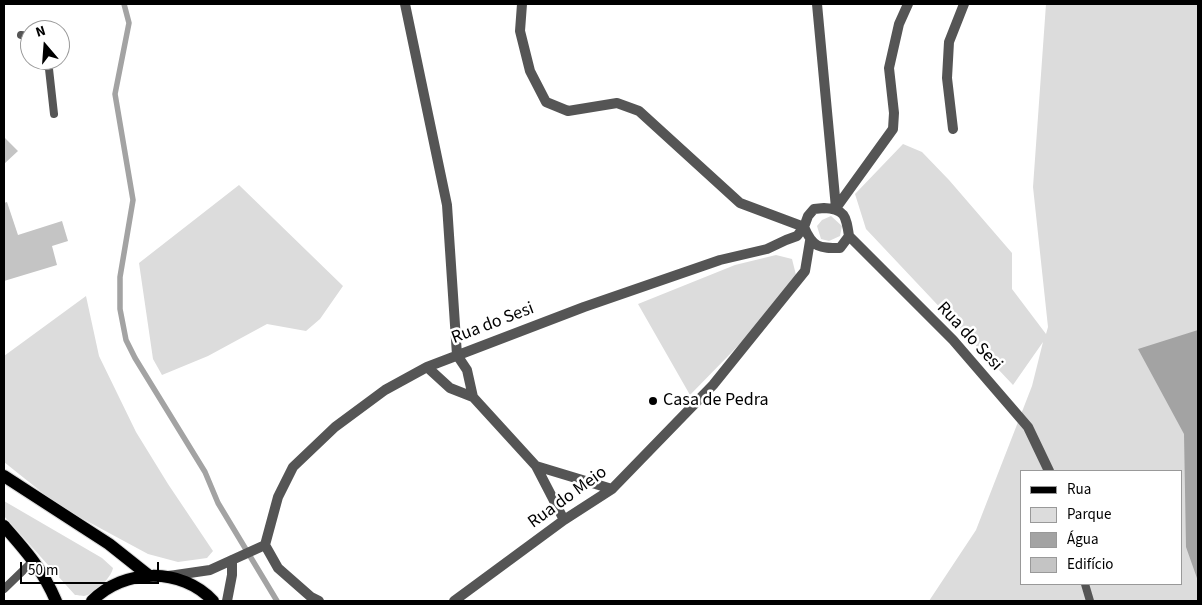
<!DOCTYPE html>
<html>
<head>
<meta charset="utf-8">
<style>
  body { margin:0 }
  #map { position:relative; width:1202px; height:605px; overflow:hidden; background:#fff; font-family:"Source Sans 3",sans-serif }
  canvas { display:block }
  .frame { position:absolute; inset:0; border:5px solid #000; pointer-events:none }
  .legend { position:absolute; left:1020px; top:470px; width:162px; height:115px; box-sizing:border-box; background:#fff; border:1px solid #999; margin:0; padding:6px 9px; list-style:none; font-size:15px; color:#000 }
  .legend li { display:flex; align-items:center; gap:10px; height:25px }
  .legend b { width:25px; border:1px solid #999 }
  .north { position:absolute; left:20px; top:20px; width:50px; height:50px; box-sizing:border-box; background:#fff; border:1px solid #999; border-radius:50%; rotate:342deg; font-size:14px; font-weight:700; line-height:20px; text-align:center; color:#000 }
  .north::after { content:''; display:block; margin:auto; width:18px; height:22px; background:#000; clip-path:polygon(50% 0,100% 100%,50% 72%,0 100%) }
  .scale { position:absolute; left:20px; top:562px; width:139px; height:22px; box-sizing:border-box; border:2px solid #000; border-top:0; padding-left:6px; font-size:15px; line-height:18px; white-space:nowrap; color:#000; -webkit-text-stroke:4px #fff; paint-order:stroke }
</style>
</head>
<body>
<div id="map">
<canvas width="1202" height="605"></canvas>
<div class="frame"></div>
<ul class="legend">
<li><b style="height:6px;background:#000"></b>Rua</li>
<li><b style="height:14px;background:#dcdcdc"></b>Parque</li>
<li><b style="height:14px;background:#a3a3a3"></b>Água</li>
<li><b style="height:14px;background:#c4c4c4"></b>Edifício</li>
</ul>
<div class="north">N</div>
<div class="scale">50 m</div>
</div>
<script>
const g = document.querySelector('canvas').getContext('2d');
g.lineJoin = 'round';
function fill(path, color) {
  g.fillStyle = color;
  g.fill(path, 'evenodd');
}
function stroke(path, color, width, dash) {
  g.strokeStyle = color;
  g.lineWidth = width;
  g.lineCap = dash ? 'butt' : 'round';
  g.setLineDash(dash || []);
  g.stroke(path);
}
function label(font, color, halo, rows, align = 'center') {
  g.font = font + ' "Source Sans 3",sans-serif';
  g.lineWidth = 5;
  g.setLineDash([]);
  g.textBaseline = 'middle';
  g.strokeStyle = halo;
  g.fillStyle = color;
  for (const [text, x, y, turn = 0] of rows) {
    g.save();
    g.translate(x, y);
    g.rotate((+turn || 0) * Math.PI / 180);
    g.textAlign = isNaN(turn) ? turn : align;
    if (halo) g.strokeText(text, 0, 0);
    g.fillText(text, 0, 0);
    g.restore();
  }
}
const green = new Path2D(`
  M1046,4h152v597h-269l47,-71 56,-144 11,-44 -30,43 -147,-156 -11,-35 48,-50 19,8 27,28 63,73v36l34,45 2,-7 -15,-140zM1021,471h160v113h-160z
  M239,185l104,101 -23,33 -14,12 -39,-7 -59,32 -46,19 -9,-16 -14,-96z
  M831,216l11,10 -2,10 -11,5 -8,-2 -4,-13 5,-6z
  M776,255l16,4 4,16 -23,35 -83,85 -52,-91 97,-39z
  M86,296l13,60 37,76 32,52 45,67 -6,7 -29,4 -30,-8 -89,-48 -55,-44v-106z
  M4,501l98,57 11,10c-2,10 -18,26 -29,28 -1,0 -8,-1 -9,-1l-71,-79z`);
const water = new Path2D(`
  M1198,330v251l-12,-34 -2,-113 -46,-85z`);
const stream = new Path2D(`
  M124,4l5,19 -14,71 18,106 -13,77v32l6,31 9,18 70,114 13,31 59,98`);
const building = new Path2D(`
  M5,138l13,13 -14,13v-25z
  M7,202l11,33 44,-14 6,20 -16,5 5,19 -53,16v-78z`);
const service = new Path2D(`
  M21,35l9,1
  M48,60l6,54
  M1085,584l5,17
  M4,589l30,-29`);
const minor = new Path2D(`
  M405,4l42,201 10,150 10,15 6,27 63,69 28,54
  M817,4l19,204
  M953,129l-6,-51 2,-36 15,-38
  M824,208c21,1 22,8 25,28l-9,12c-21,0 -27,0 -36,-21l4,-11 6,-7z
  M836,208l57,-79 1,-16 -5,-45 10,-44 9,-20
  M849,236l104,104 75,87 21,44
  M427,367l23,21 23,9
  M536,466l76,23
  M265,545l13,-48 15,-30 42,-40 50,-37 42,-23 157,-60 136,-47 47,-11 19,-9 11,-4 7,-9 -64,-24 -101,-92 -22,-8 -49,8 -22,-9 -16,-31 -10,-40 2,-27
  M265,545l13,23 33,29 8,4
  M169,576l41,-6 55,-25
  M227,601l5,-26v-15
  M454,601l110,-81 48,-31 101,-104 92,-114 5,-30`);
const primary = new Path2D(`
  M4,476l105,68 39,31
  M4,526c22,25 39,44 52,75
  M92,601c32,-33 90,-34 121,0`);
const markers = [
  [653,401,5,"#000"]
];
const streetNames = [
  ["Rua do Sesi",493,324,-21],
  ["Rua do Sesi",969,337,47],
  ["Rua do Meio",568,498,-36]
];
const poiNames = [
  ["Casa de Pedra",663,401]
];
fill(green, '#dcdcdc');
fill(water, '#a3a3a3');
stroke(stream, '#a3a3a3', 5.5);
fill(building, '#c4c4c4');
stroke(primary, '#dbdbdb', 14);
stroke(service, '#555', 8);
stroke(minor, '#555', 10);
stroke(primary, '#000', 12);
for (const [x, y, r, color] of markers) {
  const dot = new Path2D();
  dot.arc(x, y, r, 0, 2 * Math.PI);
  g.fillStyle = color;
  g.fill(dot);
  stroke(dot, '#fff', 2);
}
label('18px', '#000', '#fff', streetNames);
label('18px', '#000', '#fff', poiNames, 'left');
</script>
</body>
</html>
